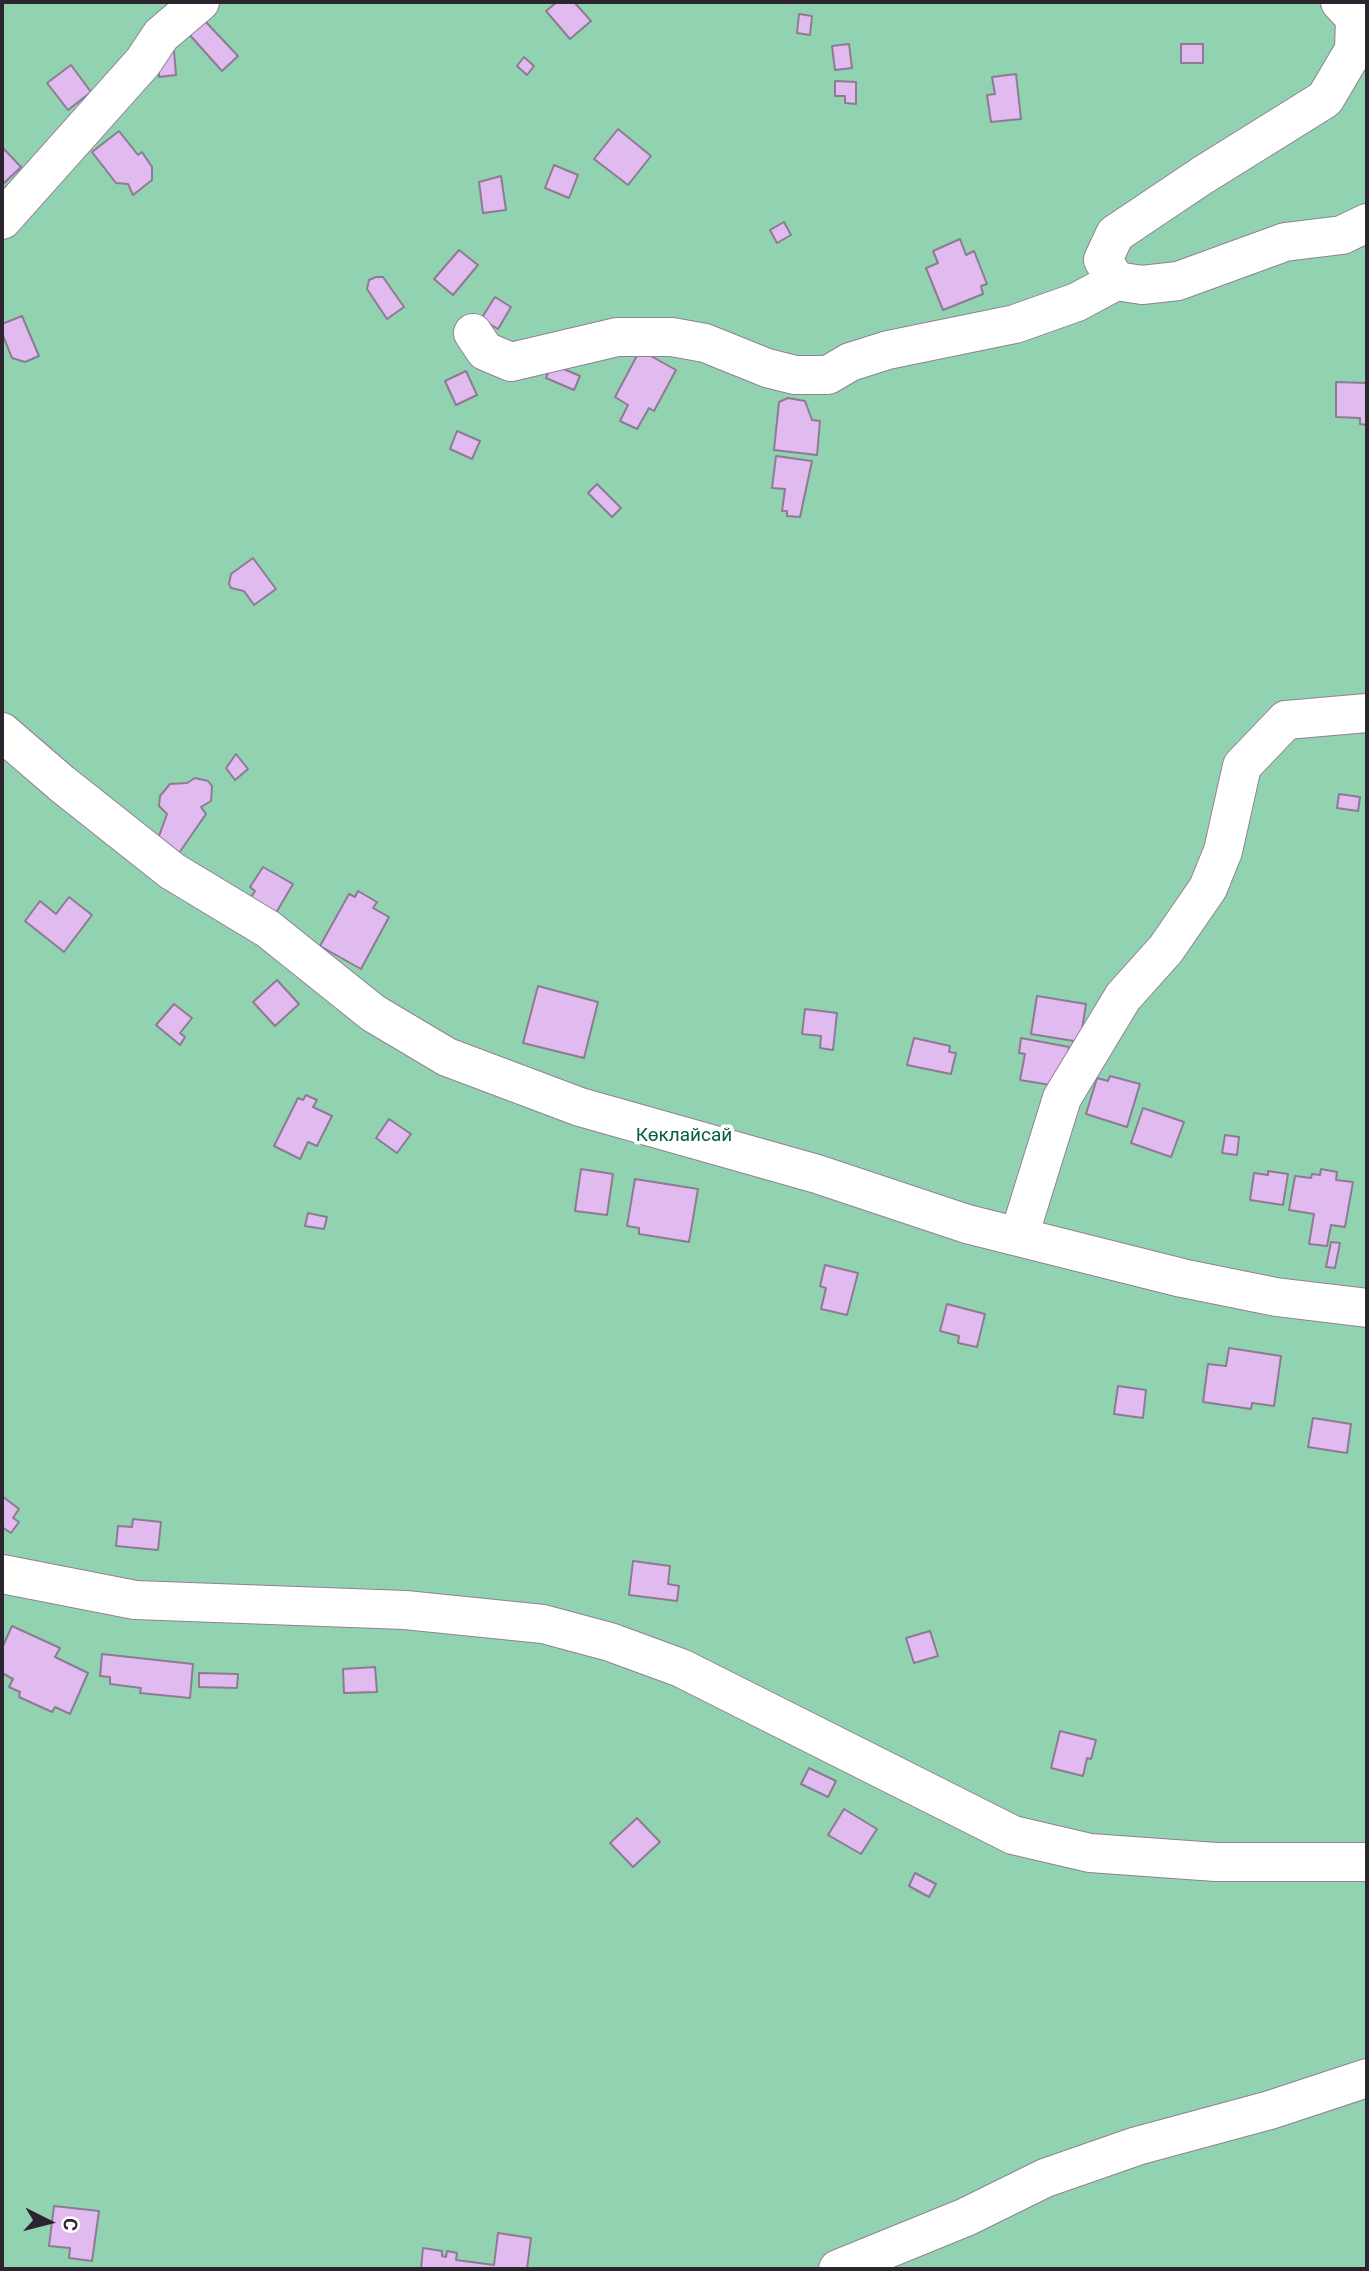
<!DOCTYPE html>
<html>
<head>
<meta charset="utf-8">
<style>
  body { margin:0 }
  #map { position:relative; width:1369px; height:2271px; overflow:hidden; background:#f3e0fa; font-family:Roboto,sans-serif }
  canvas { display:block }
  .frame { position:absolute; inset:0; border:4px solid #2c252f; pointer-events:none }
  .north { position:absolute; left:14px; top:2187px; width:70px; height:70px; -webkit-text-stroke:5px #fff; paint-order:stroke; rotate:96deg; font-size:19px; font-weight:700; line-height:28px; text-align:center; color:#2c252f }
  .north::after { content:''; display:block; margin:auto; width:24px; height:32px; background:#2c252f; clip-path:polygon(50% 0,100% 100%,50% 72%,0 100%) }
</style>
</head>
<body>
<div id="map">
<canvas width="1369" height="2271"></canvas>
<div class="frame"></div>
<div class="north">С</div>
</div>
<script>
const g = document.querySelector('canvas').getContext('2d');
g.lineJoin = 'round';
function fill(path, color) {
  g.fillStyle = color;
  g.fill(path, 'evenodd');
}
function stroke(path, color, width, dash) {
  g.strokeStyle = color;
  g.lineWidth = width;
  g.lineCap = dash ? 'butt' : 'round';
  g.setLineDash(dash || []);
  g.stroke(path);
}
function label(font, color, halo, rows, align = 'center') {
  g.font = font + ' Roboto,sans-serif';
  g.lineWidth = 7;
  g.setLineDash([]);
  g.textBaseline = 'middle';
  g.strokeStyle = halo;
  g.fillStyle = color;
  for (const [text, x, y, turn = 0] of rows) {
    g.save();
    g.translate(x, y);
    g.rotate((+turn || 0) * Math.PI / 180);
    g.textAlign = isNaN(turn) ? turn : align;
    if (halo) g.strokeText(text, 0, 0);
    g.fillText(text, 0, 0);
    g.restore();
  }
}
const green = new Path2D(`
  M2,2h1365v2267h-1365z`);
const building = new Path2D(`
  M557,2h17l17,19 -21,18 -24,-28z
  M799,14l13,2 -2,19 -13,-2z
  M203,19l35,37 -16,15 -34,-38z
  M849,44l3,24 -17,2 -3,-24z
  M1181,44h22v19h-22z
  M174,51l2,24 -17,2 -1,-25z
  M524,57l10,9 -7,9 -10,-9z
  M71,65l20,27 -23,18 -21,-27z
  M1016,74l5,45 -30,3 -4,-27 8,-1 -3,-17z
  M835,81l21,1v22l-11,-1v-7h-10z
  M618,129l33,27 -23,29 -34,-26z
  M119,131l19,24 4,-3 10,15v13l-19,15 -5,-11 -12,-1 -24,-31z
  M2,147l19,20 -18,17 -1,-2z
  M554,165l24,10 -9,23 -24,-10z
  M501,176l5,34 -23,3 -4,-31z
  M784,222l7,13 -14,8 -7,-13z
  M960,239l6,16 8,-4 13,33 -6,2 2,8 -40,16 -17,-42 12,-5 -5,-12z
  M459,250l19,15 -25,30 -19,-16z
  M376,277h7l21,30 -17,12 -20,-30 2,-9z
  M495,297l16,10 -13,22 -17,-10z
  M22,316l17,40 -14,6 -13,-4 -10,-25v-9z
  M640,350l36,20 -22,41 -5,-3 -12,21 -17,-8 8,-16 -13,-8z
  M552,364l28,12 -6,14 -28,-12z
  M466,371l11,24 -21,10 -11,-24z
  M1336,382l31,1v42l-7,-1v-6l-24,-1z
  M788,398l17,3 7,19 8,1 -3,34 -43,-5 5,-48z
  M457,431l23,10 -8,18 -22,-10z
  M776,456l36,5 -12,56 -13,-1v-5h-5l3,-22 -13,-1z
  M597,484l24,24 -9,9 -24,-24z
  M253,558l23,31 -22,16 -10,-14 -13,-3 -2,-4 2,-10z
  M236,754l12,15 -13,11 -9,-12z
  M195,778l13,3 4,5 -1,15 -10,6 5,7 -29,42 -19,-17 9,-25 -8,-8 1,-10 10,-12 17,-1z
  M1339,794l21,3 -2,14 -21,-3z
  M263,867l30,17 -20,34 -26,-15 8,-12 -5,-4z
  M358,891l19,11 -4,6 16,9 -28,52 -41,-23 29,-52 6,3z
  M69,897l23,18 -28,37 -39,-31 15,-20 16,13z
  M277,980l22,24 -24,22 -22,-24z
  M538,986l60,16 -14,56 -61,-15z
  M1037,996l49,8 -6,38 -49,-8z
  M174,1004l18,14 -12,15 5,4 -5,8 -24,-20z
  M805,1009l32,4 -4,37 -13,-2 1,-12 -19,-2z
  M914,1038l36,8 -1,6 7,1 -5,21 -44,-9z
  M1021,1038l48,9 -6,40 -43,-7 5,-26 -6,-1z
  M1110,1076l30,8 -13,43 -41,-13 11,-36 11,3z
  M306,1095l11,5 -4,7 19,9 -15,30 -9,-4 -8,17 -26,-13 24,-48 5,2z
  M1143,1108l41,14 -13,35 -40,-14z
  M389,1119l22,15 -14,19 -21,-15z
  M1225,1135l14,2 -2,18 -15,-2z
  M581,1169l32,5 -6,41 -32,-4z
  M1321,1169l16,3 -1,8 17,2 -8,45 -14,-2 -4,21 -18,-2 5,-30 -25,-4 6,-34 16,2 1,-4 8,1z
  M1268,1171l20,3 -5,31 -33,-5 4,-27 14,2z
  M635,1179l63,10 -9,53 -50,-8v-6l-12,-2z
  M308,1213l19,4 -3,12 -19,-3z
  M1331,1242l9,1 -5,25 -9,-1z
  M825,1265l33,8 -11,42 -26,-6 5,-21 -6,-2z
  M947,1304l38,10 -8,33 -19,-4 1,-7 -19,-5z
  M1229,1348l52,8 -7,50 -22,-3 -1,6 -48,-7 5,-38 18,2z
  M1118,1386l28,4 -3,28 -29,-4z
  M1313,1418l38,6 -4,29 -39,-6z
  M2,1496l17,13 -6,9 6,4 -8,11 -9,-6z
  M133,1519l28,3 -3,28 -42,-4 2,-20 14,1z
  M633,1561l37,5 -2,18 11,2 -2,15 -48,-6z
  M12,1626l48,22 -5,9 33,16 -18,41 -15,-7 -3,5 -33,-15 1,-5 -11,-5 4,-8 -11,-6v-25z
  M930,1631l8,25 -24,7 -8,-25z
  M102,1654l91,10 -3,34 -50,-5 1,-5 -31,-4v-7l-10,-1z
  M375,1667l2,25 -33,1 -1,-24z
  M199,1673l39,1 -1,14 -38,-1z
  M1060,1731l36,9 -5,19 -4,-1 -4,18 -32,-8z
  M809,1768l27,13 -8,16 -27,-13z
  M844,1809l33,20 -16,25 -33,-19z
  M637,1818l23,24 -27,25 -23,-24z
  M915,1873l21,11 -7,13 -20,-11z
  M54,2206l45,5 -7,50 -23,-3 1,-10 -21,-2z
  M498,2233l33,5 -4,31h-106l2,-21 19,3v5l4,1 1,-6 10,2 -1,7 38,5z`);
const minor = new Path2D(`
  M1340,2l15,16 -1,32 -29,49 -122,76 -88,59 -12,26 13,21 26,4 36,-4 107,-39 57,-7 25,-12
  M2,220l141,-158 18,-27 39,-33
  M473,333l12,18 26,11 106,-25h55l33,6 62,25 28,7h33l22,-13 38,-12 127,-26 62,-22 39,-21
  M2,732l59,51 111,88 96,58 105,84 74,44 133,50 237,67 150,50 215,54 94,19 91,11
  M1019,1236l43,-138 61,-101 43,-48 42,-61 15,-37 19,-85 44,-46 81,-7
  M2,1574l133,26 270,10 138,14 67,18 71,26 332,167 77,18 126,9h151
  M838,2269l128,-52 79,-39 92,-32 133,-36 97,-32`);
const parkNames = [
  ["Көклайсай",684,1136]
];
fill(green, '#91d3b1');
fill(building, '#e1baef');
stroke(building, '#8c7b93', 2);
stroke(minor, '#917f97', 40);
stroke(minor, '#fff', 38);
label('19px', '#075d3d', '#fff', parkNames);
</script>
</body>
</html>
